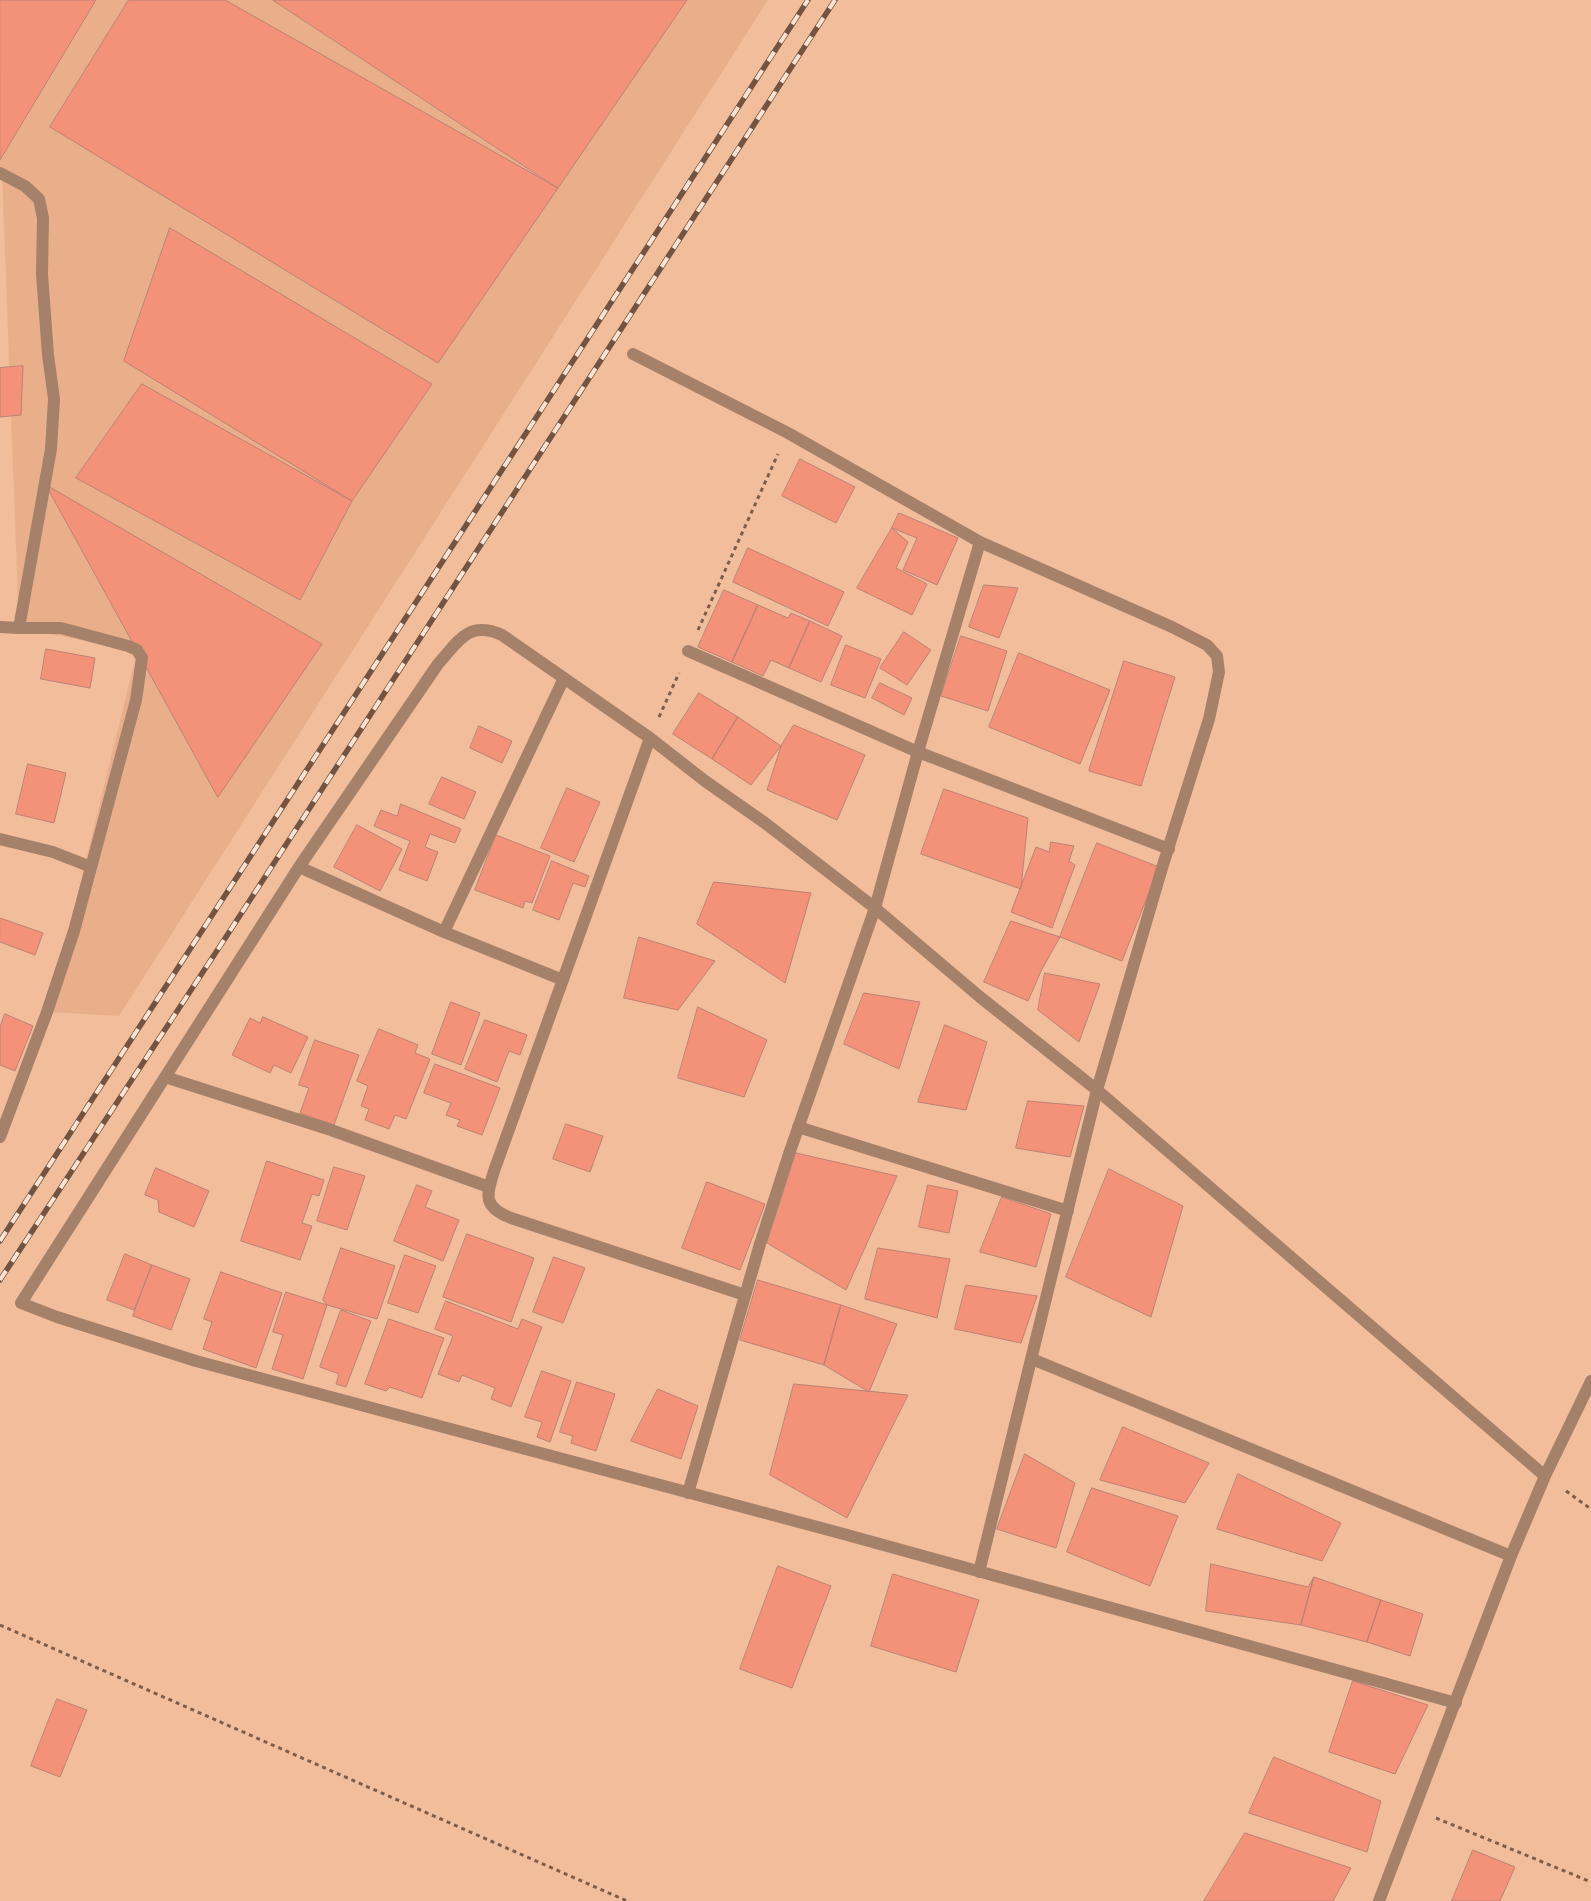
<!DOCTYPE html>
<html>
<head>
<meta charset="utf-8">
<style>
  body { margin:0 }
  canvas { display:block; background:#f1bd9b }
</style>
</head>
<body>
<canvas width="1591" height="1901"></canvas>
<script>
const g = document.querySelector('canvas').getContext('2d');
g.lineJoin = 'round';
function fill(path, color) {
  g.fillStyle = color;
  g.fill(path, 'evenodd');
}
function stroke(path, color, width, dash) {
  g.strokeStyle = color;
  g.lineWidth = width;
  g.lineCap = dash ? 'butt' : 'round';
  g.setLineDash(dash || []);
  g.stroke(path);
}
const built = new Path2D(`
  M0,0h768l-649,1016 -70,-4 88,-361 -118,-23 -17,-457 -2,-1z`);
const building = new Path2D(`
  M0,0h96l-96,160z
  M129,0h96l333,188 -120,175 -388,-236z
  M273,0h414l-129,188z
  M170,228l262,156 -80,117 -228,-140z
  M23,366l-2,49 -21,2v-49z
  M142,384l210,117 -52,99 -224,-122z
  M800,459l55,28 -19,36 -54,-27z
  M46,485l276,159 -104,153z
  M899,513l59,25 -21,47 -34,-15 14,-32 -25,-10z
  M892,528l16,14 -12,26 31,16 -15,31 -55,-27z
  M748,548l96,44 -16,34 -95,-44z
  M984,585l34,3 -19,50 -30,-11z
  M724,590l34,15 -26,57 -34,-15z
  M758,605l30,13 3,-5 19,8 -21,47 -18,-8 -8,16 -31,-14z
  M810,621l32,15 -21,46 -32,-14z
  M904,632l27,18 -24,35 -27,-17z
  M961,636l46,15 -19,60 -47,-15z
  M846,645l35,14 -16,39 -34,-13z
  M46,649l49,9 -5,30 -49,-9z
  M1019,653l91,37 -30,74 -91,-37z
  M1124,661l51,16 -34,109 -52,-15z
  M880,683l32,15 -8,17 -32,-17z
  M699,693l39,24 -26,42 -39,-25z
  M738,717l43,29 -30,39 -39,-26z
  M794,725l71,30 -28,65 -70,-30 14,-44z
  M479,726l33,15 -10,22 -32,-15z
  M28,764l38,9 -12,50 -38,-9z
  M442,777l34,15 -12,27 -35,-15z
  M567,788l33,14 -26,60 -33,-14z
  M944,789l84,29 -7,71 -100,-35z
  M401,804l60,25 -6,14 -25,-9 -5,13 13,5 -11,29 -28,-11 11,-29 -36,-15 7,-16 16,6z
  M357,825l45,24 -22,42 -46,-24z
  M496,835l54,21 -18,47 -7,-2 -2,7 -48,-18z
  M1051,842l23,4 -5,15 6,4 -23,63 -41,-16 25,-65 13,5z
  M1097,843l62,24 -37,94 -62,-24z
  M552,861l37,15 -4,11 -12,-4 -14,37 -26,-10z
  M714,882l97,11 -26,90 -88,-59z
  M0,918l43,15 -8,22 -35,-13z
  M1011,921l49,16 -18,32 -14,32 -44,-19z
  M639,937l76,24 -37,49 -54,-12z
  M1045,973l55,11 -21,58 -41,-32z
  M864,993l56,9 -21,67 -55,-25z
  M451,1002l29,11 -19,52 -29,-11z
  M698,1007l69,33 -23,57 -66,-19z
  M5,1014l28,12 -18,45 -15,-6v-38z
  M263,1017l45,20 -17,36 -17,-8 -4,8 -38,-18 18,-37 10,5z
  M485,1020l42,15 -7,20 -11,-4 -12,31 -32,-13z
  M945,1025l42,17 -21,68 -48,-8z
  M379,1029l39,16 -3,8 15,6 -24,60 -11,-4 -6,14 -24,-9 4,-11 -8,-3 7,-20 -11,-5z
  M315,1040l44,15 -25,70 -34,-12 9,-25 -10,-3z
  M435,1064l65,24 -18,47 -25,-9 3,-6 -14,-5 5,-12 -27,-10z
  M1028,1101l56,5 -14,51 -54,-9z
  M566,1124l37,12 -13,36 -37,-13z
  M796,1153l101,23 -51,114 -79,-47z
  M267,1161l57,19 -5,16 -7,-2 -10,29 10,3 -12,34 -59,-19z
  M334,1167l31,9 -18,54 -30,-9z
  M156,1168l53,23 -15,36 -35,-15 -1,-12 -13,-5z
  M1109,1169l74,37 -32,111 -85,-40z
  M707,1182l58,22 -25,66 -58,-22z
  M417,1185l15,6 -7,16 34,13 -16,41 -49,-20z
  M928,1185l30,6 -9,42 -30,-6z
  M1002,1197l49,17 -15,53 -56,-15z
  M467,1234l67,24 -23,64 -68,-25z
  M341,1248l54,18 -18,53 -50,-14 -4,-5z
  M878,1248l72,11 -13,59 -72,-19z
  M125,1254l27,11 -18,45 -27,-10z
  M405,1255l31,11 -18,47 -30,-10z
  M554,1257l31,11 -22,55 -30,-11z
  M152,1265l38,14 -19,51 -38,-14z
  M221,1272l61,21 -26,75 -53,-19 9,-27 -8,-3z
  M758,1280l83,25 -17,60 -84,-25z
  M966,1285l71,11 -16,47 -66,-14z
  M286,1292l41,13 -24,74 -31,-10 11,-34 -10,-3z
  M446,1301l72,28 4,-10 20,8 -31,80 -20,-8 4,-11 -33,-13 -3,7 -21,-8 15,-38 -18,-7z
  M841,1305l56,19 -28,68 -45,-27z
  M341,1310l30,11 -25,66 -10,-3 3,-10 -19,-7z
  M389,1319l55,19 -22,60 -32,-11 -4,4 -21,-7z
  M542,1371l29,10 -21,61 -13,-5 5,-15 -17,-5z
  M577,1382l38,12 -19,57 -25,-8 2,-7 -13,-4z
  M794,1384l114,11 -61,123 -77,-43z
  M658,1389l40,17 -17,53 -50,-18z
  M1123,1427l86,36 -24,40 -85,-23z
  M1025,1454l50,29 -19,65 -59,-19z
  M1238,1474l103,49 -19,38 -105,-32z
  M1092,1488l86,28 -28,70 -83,-34z
  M1211,1564l97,23 6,-10 -13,48 -95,-14z
  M778,1566l53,20 -39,102 -52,-19z
  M893,1574l86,26 -23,72 -85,-26z
  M1314,1577l67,23 -14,42 -66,-17z
  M1381,1600l42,14 -13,42 -43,-14z
  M1353,1681l75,24 -33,69 -66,-22z
  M57,1699l30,11 -27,67 -29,-11z
  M1274,1757l107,44 -14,51 -118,-39z
  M1245,1833l106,35 -18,33h-129z
  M1473,1850l42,17 -15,34h-48z`);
const path = new Path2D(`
  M698,630l80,-176
  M659,717l20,-44
  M1566,1491l25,18
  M0,1625l627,276
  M1436,1818l155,64`);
const street = new Path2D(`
  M0,173l25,13 14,13 4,19 -1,56 6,81 6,44 -3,50 -32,179h42l67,18 9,4 5,8 -6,42 -62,231 -27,81 -47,125
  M633,354l155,79 192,109 192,85 35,18 10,11 2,16 -10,47 -47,149 -65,222 -118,482
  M0,627l19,1
  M688,651l230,101 251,97
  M650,738l-156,433c-8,25 -11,36 17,47l234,77
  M0,839l53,13 38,15
  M299,867l145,65 119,48
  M444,932l120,-254
  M165,1077l166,53 158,57
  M798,1127l270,84
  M1032,1359l479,197
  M688,1493l72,-249 29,-90 86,-246 43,-156 62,-210
  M1456,1703l-616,-170 -644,-172 -139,-44 -36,-14 278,-436 139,-203c21,-23 30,-44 64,-29l148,103 55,43 60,42 110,85 105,89 117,93 448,386
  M1379,1901l132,-345 34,-80 46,-95`);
const rail = new Path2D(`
  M0,1241l808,-1241
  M0,1280l224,-340 611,-940`);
fill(built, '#e9af8a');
fill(building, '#f49179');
stroke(building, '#bb8274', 1);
stroke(path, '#7f5d48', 3, [4, 4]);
stroke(street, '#a5816a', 12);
stroke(rail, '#745441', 5.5);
stroke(rail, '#ffe4d3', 4, [11]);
</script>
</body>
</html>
